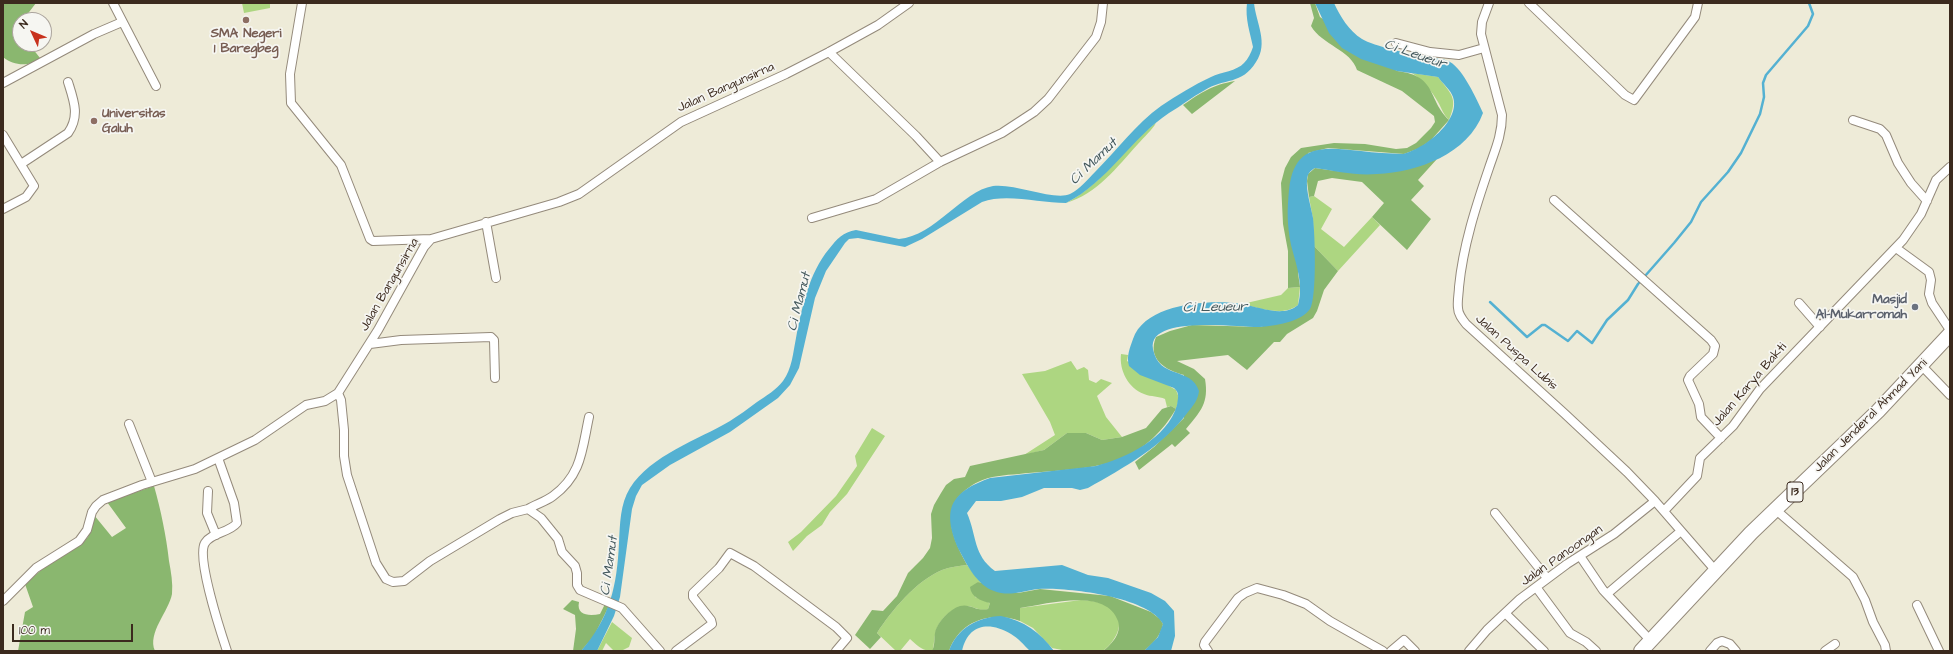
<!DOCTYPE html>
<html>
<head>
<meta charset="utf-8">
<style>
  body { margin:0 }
  #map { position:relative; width:1953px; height:654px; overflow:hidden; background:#eeebd8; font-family:"Architects Daughter",sans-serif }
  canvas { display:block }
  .frame { position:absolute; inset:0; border:4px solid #3b2a1e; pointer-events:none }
  .north { position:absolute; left:12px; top:12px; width:40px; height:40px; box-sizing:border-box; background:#f6f6f2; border:1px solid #aba49d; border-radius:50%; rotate:314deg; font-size:11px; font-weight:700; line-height:16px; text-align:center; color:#3b2a1e }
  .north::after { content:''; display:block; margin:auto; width:14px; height:18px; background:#c8321e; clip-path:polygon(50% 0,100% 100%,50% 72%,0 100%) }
  .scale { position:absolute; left:12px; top:624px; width:121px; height:18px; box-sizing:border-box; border:2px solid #3b2a1e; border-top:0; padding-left:5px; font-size:12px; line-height:14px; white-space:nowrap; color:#3b2a1e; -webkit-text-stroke:3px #f6f6f2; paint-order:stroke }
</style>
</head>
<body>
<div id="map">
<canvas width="1953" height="654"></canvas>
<div class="frame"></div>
<div class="north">N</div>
<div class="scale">100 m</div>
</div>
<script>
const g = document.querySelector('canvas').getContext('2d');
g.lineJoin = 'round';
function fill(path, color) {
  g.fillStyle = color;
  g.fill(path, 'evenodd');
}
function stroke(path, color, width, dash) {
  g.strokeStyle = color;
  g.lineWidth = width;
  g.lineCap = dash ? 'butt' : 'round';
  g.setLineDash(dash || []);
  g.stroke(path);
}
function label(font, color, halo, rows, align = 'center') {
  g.font = font + ' "Architects Daughter",sans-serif';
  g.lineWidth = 3.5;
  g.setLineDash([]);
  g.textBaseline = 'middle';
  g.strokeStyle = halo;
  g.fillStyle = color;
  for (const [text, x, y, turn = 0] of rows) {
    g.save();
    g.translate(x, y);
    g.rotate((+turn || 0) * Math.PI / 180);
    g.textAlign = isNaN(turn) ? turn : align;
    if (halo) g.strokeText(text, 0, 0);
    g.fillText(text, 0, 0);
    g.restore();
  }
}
const green = new Path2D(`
  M242,3h28v5l-26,5z
  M1412,73l26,4c14,18 20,21 11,43 -6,-6 -7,-11 -11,-18 -6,-11 -16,-22 -26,-29z
  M1156,123c-4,7 -12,14 -18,21 -21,23 -41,50 -72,59 38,-19 57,-57 90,-80z
  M1314,196l18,13 -11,20 23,18 28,-30 8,8 -42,46 -24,-25 -1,-27 -4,-22z
  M1300,287l-2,18c-15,12 -39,3 -56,-1l39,-9 7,-7z
  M1121,354l7,1 -1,6 49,29 3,8 -3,11 -5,-3 -4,1 -2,-8c-6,-3 -14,-2 -21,-5 -16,-6 -25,-24 -23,-40z
  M1071,361l6,9 7,-3 4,3 1,10 7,3 5,-4 11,4 -15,13 9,21 16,20 -20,3 -16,-7h-19l-23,17 -20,5 31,-20 -5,-13 -28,-48 23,-3z
  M872,428l13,8 -38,58 -17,18 -8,13 -15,11 -14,15 -5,-9 13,-10 35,-36 21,-30 -2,-10z
  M967,565l15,19 -4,-2 -3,15 15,6 -2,6c-9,3 -13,-3 -22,-3 -12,0 -27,13 -30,25 -2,6 -2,13 -3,19 -9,3 -16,-5 -23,-11l-10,12h-4l-19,-18c15,-23 39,-52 65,-63 8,-3 17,-4 25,-5z
  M1081,600c9,1 21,1 28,7 19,12 8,33 -6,44h-36l-15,-3 -19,-20 -13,-7v-13z
  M612,622l20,16 -3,9 -8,4h-7l-8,-8 -4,8h-5z`);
const forest = new Path2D(`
  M3,3h33l-13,17h-3v24h9l11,14c-10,9 -26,8 -37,-1z
  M1310,3h5l5,14 77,54c41,5 30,28 52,49l-18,20 -11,8 -16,6 -76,-6 -20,5 -10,120 2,14 -12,1v-37l-5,-27 -2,-41 4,-15 6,-11 10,-9 33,-5 31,1 31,5 11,-1 9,-5 15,-15 4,-6 -1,-6 -32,-25 -45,-21c-6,-20 -35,-25 -46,-44l3,-8z
  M1235,81l-43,33 -9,-9c19,-13 29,-20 52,-24z
  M1437,159l-19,21 6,6 -13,14 20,19 -24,31 -35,-33 12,-14 -22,-21 -30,-4 -14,3 -4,15 -5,1 -2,-16 1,-7 7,-6c44,7 81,9 122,-9z
  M1314,246l24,25 -14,19 -7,21 -4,7 -26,16 -7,8h-6l-27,28 -19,-15 -51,6 17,8 11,10c4,24 -4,32 -19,50l4,4 -15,14 -3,-3 -33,26 -4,-8 19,-15 30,-29v-43c-19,-5 -37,-16 -28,-38l14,-6 22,-6 69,2 51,-27z
  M1171,406l5,3c-13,22 -31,40 -55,50 -31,12 -69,11 -102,15 -14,1 -29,2 -41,8 -14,7 -27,19 -27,34 -1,17 8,34 16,49 -8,1 -17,2 -25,5 -26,11 -50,40 -65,63l4,4 -11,12 -15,-14 17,-25 11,1 14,-15 11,-23 15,-15 7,-10 2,-10 -1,-24 3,-9 7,-12 5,-8 8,-6 11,-2 5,-11 74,-16 23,-17h19l16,7 20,-3 24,-9 16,-19z
  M154,486c7,25 12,49 15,75 2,11 4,22 3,33 -3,17 -25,39 -17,57h-137l7,-39 8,-5 -8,-23 29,-25 27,-14 7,-8 6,-22 18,22 14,-9 -19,-26z
  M978,582l40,11 22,-4 70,7 41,16 9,7 3,5c-2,12 -11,20 -19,27h-41c9,-7 19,-18 15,-30 -12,-34 -71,-17 -98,-13v13c-28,-10 -60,-1 -71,30h-17c3,-5 2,-12 3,-18 2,-11 15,-24 25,-27 10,-3 17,6 28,3l2,-6c-9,-2 -19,-6 -20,-16z
  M572,600l7,2c-3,14 11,14 21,12l6,-12 4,2 -16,32 -13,15h-8l3,-22 -1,-14 -12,-6z`);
const water = new Path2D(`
  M1247,3h7c2,20 15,40 2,59 -14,23 -32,16 -51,28 -13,7 -24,16 -36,23 -38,25 -61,69 -103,90 -26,0 -60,-10 -84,-1l-60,37 -17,8 -47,-9 -9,1 -4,4 -19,28 -11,27 -16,70 -9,17 -12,13 -48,34 -60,33 -28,20 -6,11 -4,13 -12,88 -6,19 -17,35h-16c29,-33 36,-65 38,-108 1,-19 1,-39 11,-55 21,-33 68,-48 100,-67 9,-6 18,-12 27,-19 9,-6 19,-12 26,-21 9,-12 10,-28 13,-43 6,-31 13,-65 33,-89 8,-10 14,-17 27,-19l43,9c36,-3 63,-48 94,-53 22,-3 61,15 77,8 10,-5 18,-15 25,-22 22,-22 41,-48 66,-66 16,-11 33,-21 50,-29 10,-5 26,-6 33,-14 4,-4 7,-10 9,-16 -3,-15 -8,-28 -6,-44z
  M1315,3h19c6,13 15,28 28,36 11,7 51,16 65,18 8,2 16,1 23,5 13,7 27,38 33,51 -15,41 -65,59 -106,61 -21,2 -41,-3 -62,-6 -5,3 -7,5 -8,11 -1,13 4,27 6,39 2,16 4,79 -3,91 -9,13 -36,17 -50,18 -18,1 -113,-13 -107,22 6,31 38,17 46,42 -1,9 -6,15 -11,21 -26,35 -63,55 -100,76l-8,2 -8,-2h-28l-22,9 -21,4h-25l-9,12c10,23 6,42 28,58l67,-6 26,10 20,3 43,15 14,8 9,10 1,25 -4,15h-27l14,-14 5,-13c-14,-27 -96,-37 -125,-35 -15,2 -29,8 -44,2 -17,-6 -27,-26 -35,-41 -6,-12 -12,-31 -7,-44 6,-15 24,-23 38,-28l106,-12c30,-8 72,-28 81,-61 1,-7 3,-12 -3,-17l-34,-13 -11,-9c-3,-10 1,-18 4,-27 12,-36 78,-40 109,-35 18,3 41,14 56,1 6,-20 -2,-41 -7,-60 -4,-21 -4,-34 -2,-55 5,-47 34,-43 72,-39 14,2 28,2 42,3 21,-5 58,-33 50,-57 -2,-7 -11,-14 -15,-20l-41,-6 -36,-12 -19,-11 -13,-15z
  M1001,616c22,4 40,17 53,35h-24c-6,-6 -12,-13 -19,-17 -22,-13 -43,-10 -49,17h-13c8,-23 29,-34 52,-35z`);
const stream = new Path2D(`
  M1490,302l37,35 15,-12h3l23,16 9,-10 15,12 15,-23 21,-20 10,-16 36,-41 17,-21 10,-20 27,-30 13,-19 19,-39 4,-17 -1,-14 3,-8 42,-49 5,-12 -4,-11`);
const street = new Path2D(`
  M113,3l43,83
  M302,3l-12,71 1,29 50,62 29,74 3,2 58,-2
  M1489,3l-7,19 -1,12 21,81c0,20 -7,35 -13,53 -13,38 -26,78 -30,119 0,6 -2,14 -1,21 0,6 4,11 8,16l99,90 62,58 28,29 60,69
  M1529,3l96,92 9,5 61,-83 3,-14
  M1396,43l34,9 29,3 25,-7
  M829,52l87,84 24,26
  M3,83l91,-49 28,-12
  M1853,120l27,9 6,6 12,28 13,20 16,18
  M3,135l31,51 -8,11 -23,12
  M21,164l47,-31c12,-17 6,-32 0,-51
  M1554,200l157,140 4,6 -2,8 -23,22 -2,4 11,24 2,13 20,21
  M812,218l64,-19 64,-37 62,-29 32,-21 14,-13 48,-62 5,-15 2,-19
  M486,222l10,56
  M1896,248l33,24 2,8 -2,14 3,9 18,27
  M1799,303l21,24
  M370,344l31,-4 90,-3 3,3 1,38
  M1922,366l28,29
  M338,393l3,7 3,30v26l3,19 29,88 10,16 7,3 11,-1 26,-20 70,-42 12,-6 16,-4 13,9 17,21 4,13 13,14 2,7v12l3,5 42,18 38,43
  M129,424l23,58
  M218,458l16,45 3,20c-8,10 -25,9 -32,20 -9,14 16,90 22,108
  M208,491l-1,22 9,22
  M528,509c8,-5 17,-7 25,-13 29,-21 29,-47 36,-79
  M1776,510l77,67 12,23 8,22 12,23 1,6
  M1664,511l33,-35 3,-18 33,-32 27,-37 143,-149 18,-26 15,-34 14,-13
  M1495,513l52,65
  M1580,556l23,34 47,50
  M1536,587l34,46 16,9 10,9
  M1607,594l74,-63
  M3,601l33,-33 43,-27 8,-11 5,-18 4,-6 7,-6 39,-15 53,-16 60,-29 51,-35 19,-4 13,-8 40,-63 46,-83 7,-8 128,-37 20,-8 102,-72 105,-48 43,-22 49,-27 31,-22
  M1917,605l22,46
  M1505,613l39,38
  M676,651l36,-27 -1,-4 -18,-23v-4l26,-25 11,-15 24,13 82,61 11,11 -11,13
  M1208,651l-4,-6 1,-3 33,-44 7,-5 12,-5 26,7 23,9 24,17 53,30
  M1391,651l13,-11 11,11
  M1469,651l18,-21 33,-31 47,-35 47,-30 41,-33
  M1710,651l7,-8 5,-2 8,3 6,7
  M1825,651l10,-7`);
const highway = new Path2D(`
  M1641,651l110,-118 127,-122 72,-77`);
const markers = [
  [246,20,4,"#8d6e63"],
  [94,121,4,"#8d6e63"],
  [1915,307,4,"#6b7280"]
];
const shields = [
  [1795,492,16]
];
const shieldNames = [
  ["13",1795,492]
];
const educationNames = [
  ["SMA Negeri",246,34],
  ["1 Baregbeg",246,49],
  ["Universitas",102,114,"left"],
  ["Galuh",102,129,"left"]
];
const streetNames = [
  ["Jalan Bangunsirna",726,88,-24],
  ["Jalan Bangunsirna",390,285,-60],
  ["Jalan Puspa Lubis",1516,353,42],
  ["Jalan Karya Bakti",1750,385,-49],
  ["Jalan Jenderal Ahmad Yani",1871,416,-45],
  ["Jalan Panoongan",1562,556,-35]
];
const worshipNames = [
  ["Masjid",1907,300],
  ["Al-Mukarromah",1907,315]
];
const waterNames = [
  ["Ci Leueur",1415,55,19],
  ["Ci Mamut",1094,162,-44],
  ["Ci Mamut",800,302,-76],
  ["Ci Leueur",1215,308,-1],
  ["Ci Mamut",610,566,-82]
];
fill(green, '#add681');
fill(forest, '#8ab76f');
fill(water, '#54b1d2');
stroke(stream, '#54b1d2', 2.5);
stroke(street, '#948a7b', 10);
stroke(highway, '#948a7b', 16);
stroke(street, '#fff', 8);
stroke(highway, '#fff', 14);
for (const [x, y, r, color] of markers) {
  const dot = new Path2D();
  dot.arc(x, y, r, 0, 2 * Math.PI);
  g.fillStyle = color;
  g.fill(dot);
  stroke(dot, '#f6f6f2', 1.5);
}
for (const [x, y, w] of shields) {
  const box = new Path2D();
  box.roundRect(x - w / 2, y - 10, w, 20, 3);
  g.fillStyle = '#f6f6f2';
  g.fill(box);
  stroke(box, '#3b2a1e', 1);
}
label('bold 12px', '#3b2a1e', null, shieldNames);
label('bold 13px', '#785e54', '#f6f6f2', educationNames);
label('13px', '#3b2a1e', '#f6f6f2', streetNames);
label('bold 13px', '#5b616d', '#f6f6f2', worshipNames, 'right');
label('italic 14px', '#44595d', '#f6f6f2', waterNames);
</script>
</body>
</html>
